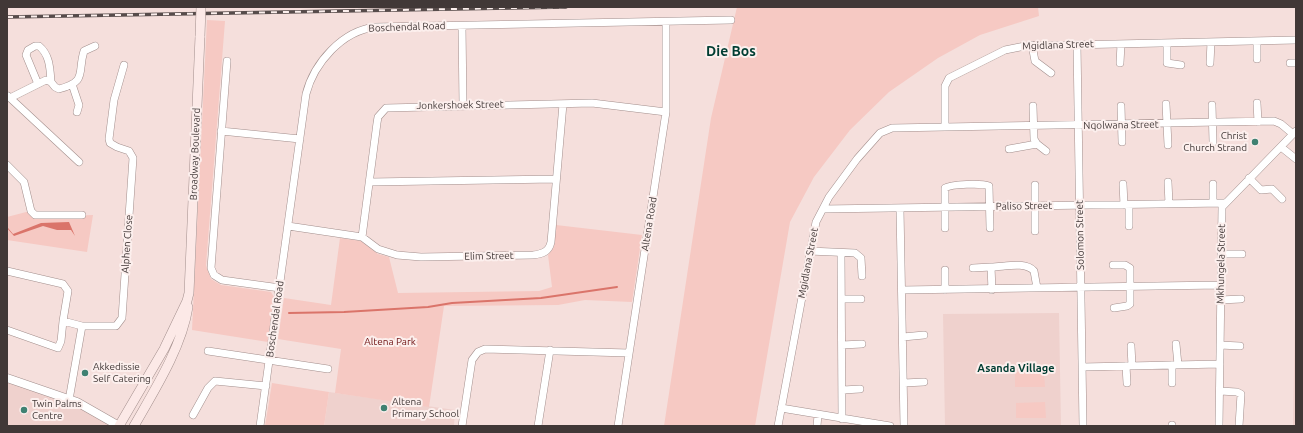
<!DOCTYPE html>
<html>
<head>
<meta charset="utf-8">
<style>
  body { margin:0 }
  #map { position:relative; width:1303px; height:433px; overflow:hidden; background:#f5dfdc; font-family:Ubuntu,sans-serif }
  canvas { display:block }
  .frame { position:absolute; inset:0; border:8px solid #413837; pointer-events:none }
</style>
</head>
<body>
<div id="map">
<canvas width="1303" height="433"></canvas>
<div class="frame"></div>
</div>
<script>
const g = document.querySelector('canvas').getContext('2d');
g.lineJoin = 'round';
function fill(path, color) {
  g.fillStyle = color;
  g.fill(path, 'evenodd');
}
function stroke(path, color, width, dash) {
  g.strokeStyle = color;
  g.lineWidth = width;
  g.lineCap = dash ? 'butt' : 'round';
  g.setLineDash(dash || []);
  g.stroke(path);
}
function label(font, color, halo, rows, align = 'center') {
  g.font = font + ' Ubuntu,sans-serif';
  g.lineWidth = 4;
  g.setLineDash([]);
  g.textBaseline = 'middle';
  g.strokeStyle = halo;
  g.fillStyle = color;
  for (const [text, x, y, turn = 0] of rows) {
    g.save();
    g.translate(x, y);
    g.rotate((+turn || 0) * Math.PI / 180);
    g.textAlign = isNaN(turn) ? turn : align;
    if (halo) g.strokeText(text, 0, 0);
    g.fillText(text, 0, 0);
    g.restore();
  }
}
const built = new Path2D(`
  M1296,264v162h-3z
  M1059,313l2,113h-116l-2,-112z
  M7,379l62,21 42,24 -1,2h-103z
  M329,392l126,18 -1,16h-130z`);
const green = new Path2D(`
  M737,7h301l1,9 -59,19 -42,23 -49,34 -39,38 -36,47 -24,45 -35,204h-91l47,-308z
  M207,20l18,1 -19,244 5,14 10,6 50,7 3,5 -6,45 -76,-12z
  M30,211l7,6 56,-2 -6,37 -80,-12v-23z
  M556,225l86,10 -10,67 -47,-2 -27,5 -114,1 -15,101 -94,-14 6,-44 -63,-10 6,-41 47,7 9,-67 21,3 17,13 11,3 9,36 141,-2 13,-4 -4,-32 6,-8z
  M1015,372h29l1,15h-30z
  M272,383l57,9 -5,34h-59z
  M1045,402l1,16h-30v-15z`);
const water = new Path2D(`
  M7,201l1,27 5,6 28,-11 28,-1 6,14 -4,-6h-14l-14,-4 -29,10 -7,-8z`);
const stream = new Path2D(`
  M289,313l55,-1 84,-5 24,-4 89,-5 76,-11`);
const minor = new Path2D(`
  M462,26l1,79
  M1257,41v18
  M1167,43v20l14,2
  M1032,45l3,16 16,12
  M1077,45l6,381
  M227,61l-16,207 3,7 8,5 58,8
  M1120,63l1,-19
  M1210,63l1,-21
  M1290,63h6
  M38,84l-12,-29 2,-5 7,-4h4c11,9 11,23 12,36
  M72,84l7,21 -2,7
  M8,96l71,66
  M10,98l36,-18 5,2 4,5 4,2c29,-8 18,-16 25,-38l11,-5
  M1257,103l1,19
  M1166,104l2,41
  M1212,105l1,37
  M1033,106l1,33 3,5 9,7
  M1121,106l1,36
  M945,127l329,-6 7,3 12,10
  M221,131l79,8
  M1281,147l15,12
  M1009,149l28,-5
  M7,165l17,17 7,29 4,4h47
  M1249,178l12,12 11,-1 10,10
  M370,182l185,-3
  M1168,182l1,22
  M1123,184l1,21
  M1213,184v19
  M1035,185v46
  M1129,205v21
  M823,209l401,-6
  M900,209l4,217
  M288,226l74,11 16,12 19,6 24,2 112,-2c9,-1 16,-3 18,-13l12,-138
  M945,228v-40c6,-4 37,-5 44,-2l1,42
  M362,237l15,-114 1,-6 8,-9 206,-5 74,9
  M809,251l46,2 6,5 1,18
  M841,253l1,166
  M1221,254h21
  M1113,265h12l5,3v36l-3,2 -13,2
  M973,268l18,-1
  M945,270v20
  M7,271l56,13 5,7 -5,30 19,5
  M902,290l318,-5
  M992,290l-1,-23c13,0 34,-6 43,4l3,17
  M842,299h19
  M1220,300l21,-1
  M7,330l51,18 3,-7 2,-20
  M903,337l21,-2
  M1176,344l2,21
  M842,345l20,-1
  M1220,345l20,1
  M1131,346l1,20
  M208,351l120,18
  M1172,365v18
  M1126,366l1,17
  M1082,367l138,-3
  M904,383l20,-1
  M843,390l17,-1
  M1220,391l17,1 4,2 -2,32
  M69,400l13,-74h34l6,-8 11,-160 -4,-7 -12,-4 -7,-4 -1,-4 5,-39 10,-35
  M781,408l109,18
  M193,415l15,-27 7,-7 51,5
  M1172,425v1
  M260,426l46,-332c8,-31 36,-63 69,-67l356,-7
  M462,426l10,-66 6,-8 7,-3 144,4
  M538,426l12,-76
  M618,426l48,-314v-90
  M778,426l38,-204 13,-25 28,-38 23,-26 12,-5 53,-1v-41l4,-8 56,-28 20,-4 271,-6
  M817,426l1,-11
  M1219,426l3,-219 74,-76`);
const tertiary = new Path2D(`
  M7,378l70,24 42,24`);
const secondary = new Path2D(`
  M119,426l45,-77 23,-48 2,-8 11,-257
  M134,426c20,-35 48,-79 54,-119`);
const rail = new Path2D(`
  M7,17l559,-10`);
const secondaryBridge = new Path2D(`
  M200,36l1,-29`);
const markers = [
  [1255,142,4,"#3f8172"],
  [85,373,4,"#3f8172"],
  [384,408,4,"#3f8172"],
  [24,410,4,"#3f8172"]
];
const streetNames = [
  ["Boschendal Road",407,27,-2],
  ["Mgidlana Street",1058,45,-2],
  ["Jonkershoek Street",460,105,-1],
  ["Nqolwana Street",1121,125,-1],
  ["Broadway Boulevard",195,154,-88],
  ["Paliso Street",1024,206,-1],
  ["Altena Road",649,224,-81],
  ["Solomon Street",1080,235,-91],
  ["Alphen Close",127,244,-86],
  ["Elim Street",489,256,-1],
  ["Mgidlana Street",808,263,-79],
  ["Mkhungela Street",1221,264,-89],
  ["Boschendal Road",275,319,-82]
];
const poiNames = [
  ["Christ",1247,136,"right"],
  ["Church Strand",1247,148,"right"],
  ["Akkedissie",93,367],
  ["Self Catering",93,379],
  ["Altena",392,402],
  ["Primary School",392,414],
  ["Twin Palms",32,404],
  ["Centre",32,416]
];
const parkNames = [
  ["Altena Park",390,342]
];
const neighbourhoodNames = [
  ["Asanda Village",1016,368]
];
const districtNames = [
  ["Die Bos",731,51]
];
fill(built, '#efd1cd');
fill(green, '#f6c9c3');
fill(water, '#da746a');
stroke(stream, '#da746a', 2);
stroke(minor, '#a28e8c', 8);
stroke(tertiary, '#a28e8c', 9);
stroke(secondary, '#a28e8c', 10);
stroke(minor, '#fff', 7);
stroke(tertiary, '#fff', 8);
stroke(secondary, '#fce9e7', 9);
stroke(rail, '#574c4b', 3.5);
stroke(rail, '#fcefed', 2, [6]);
stroke(secondaryBridge, '#a28e8c', 10, []);
stroke(secondaryBridge, '#fce9e7', 9);
for (const [x, y, r, color] of markers) {
  const dot = new Path2D();
  dot.arc(x, y, r, 0, 2 * Math.PI);
  g.fillStyle = color;
  g.fill(dot);
  stroke(dot, '#fcefed', 1.5);
}
label('10px', '#413837', '#fcefed', streetNames);
label('10px', '#413837', '#fcefed', poiNames, 'left');
label('10px', '#6d0f10', '#fcefed', parkNames);
label('bold 11px', '#003d32', '#fcefed', neighbourhoodNames);
label('bold 14px', '#003d32', '#fcefed', districtNames);
</script>
</body>
</html>
